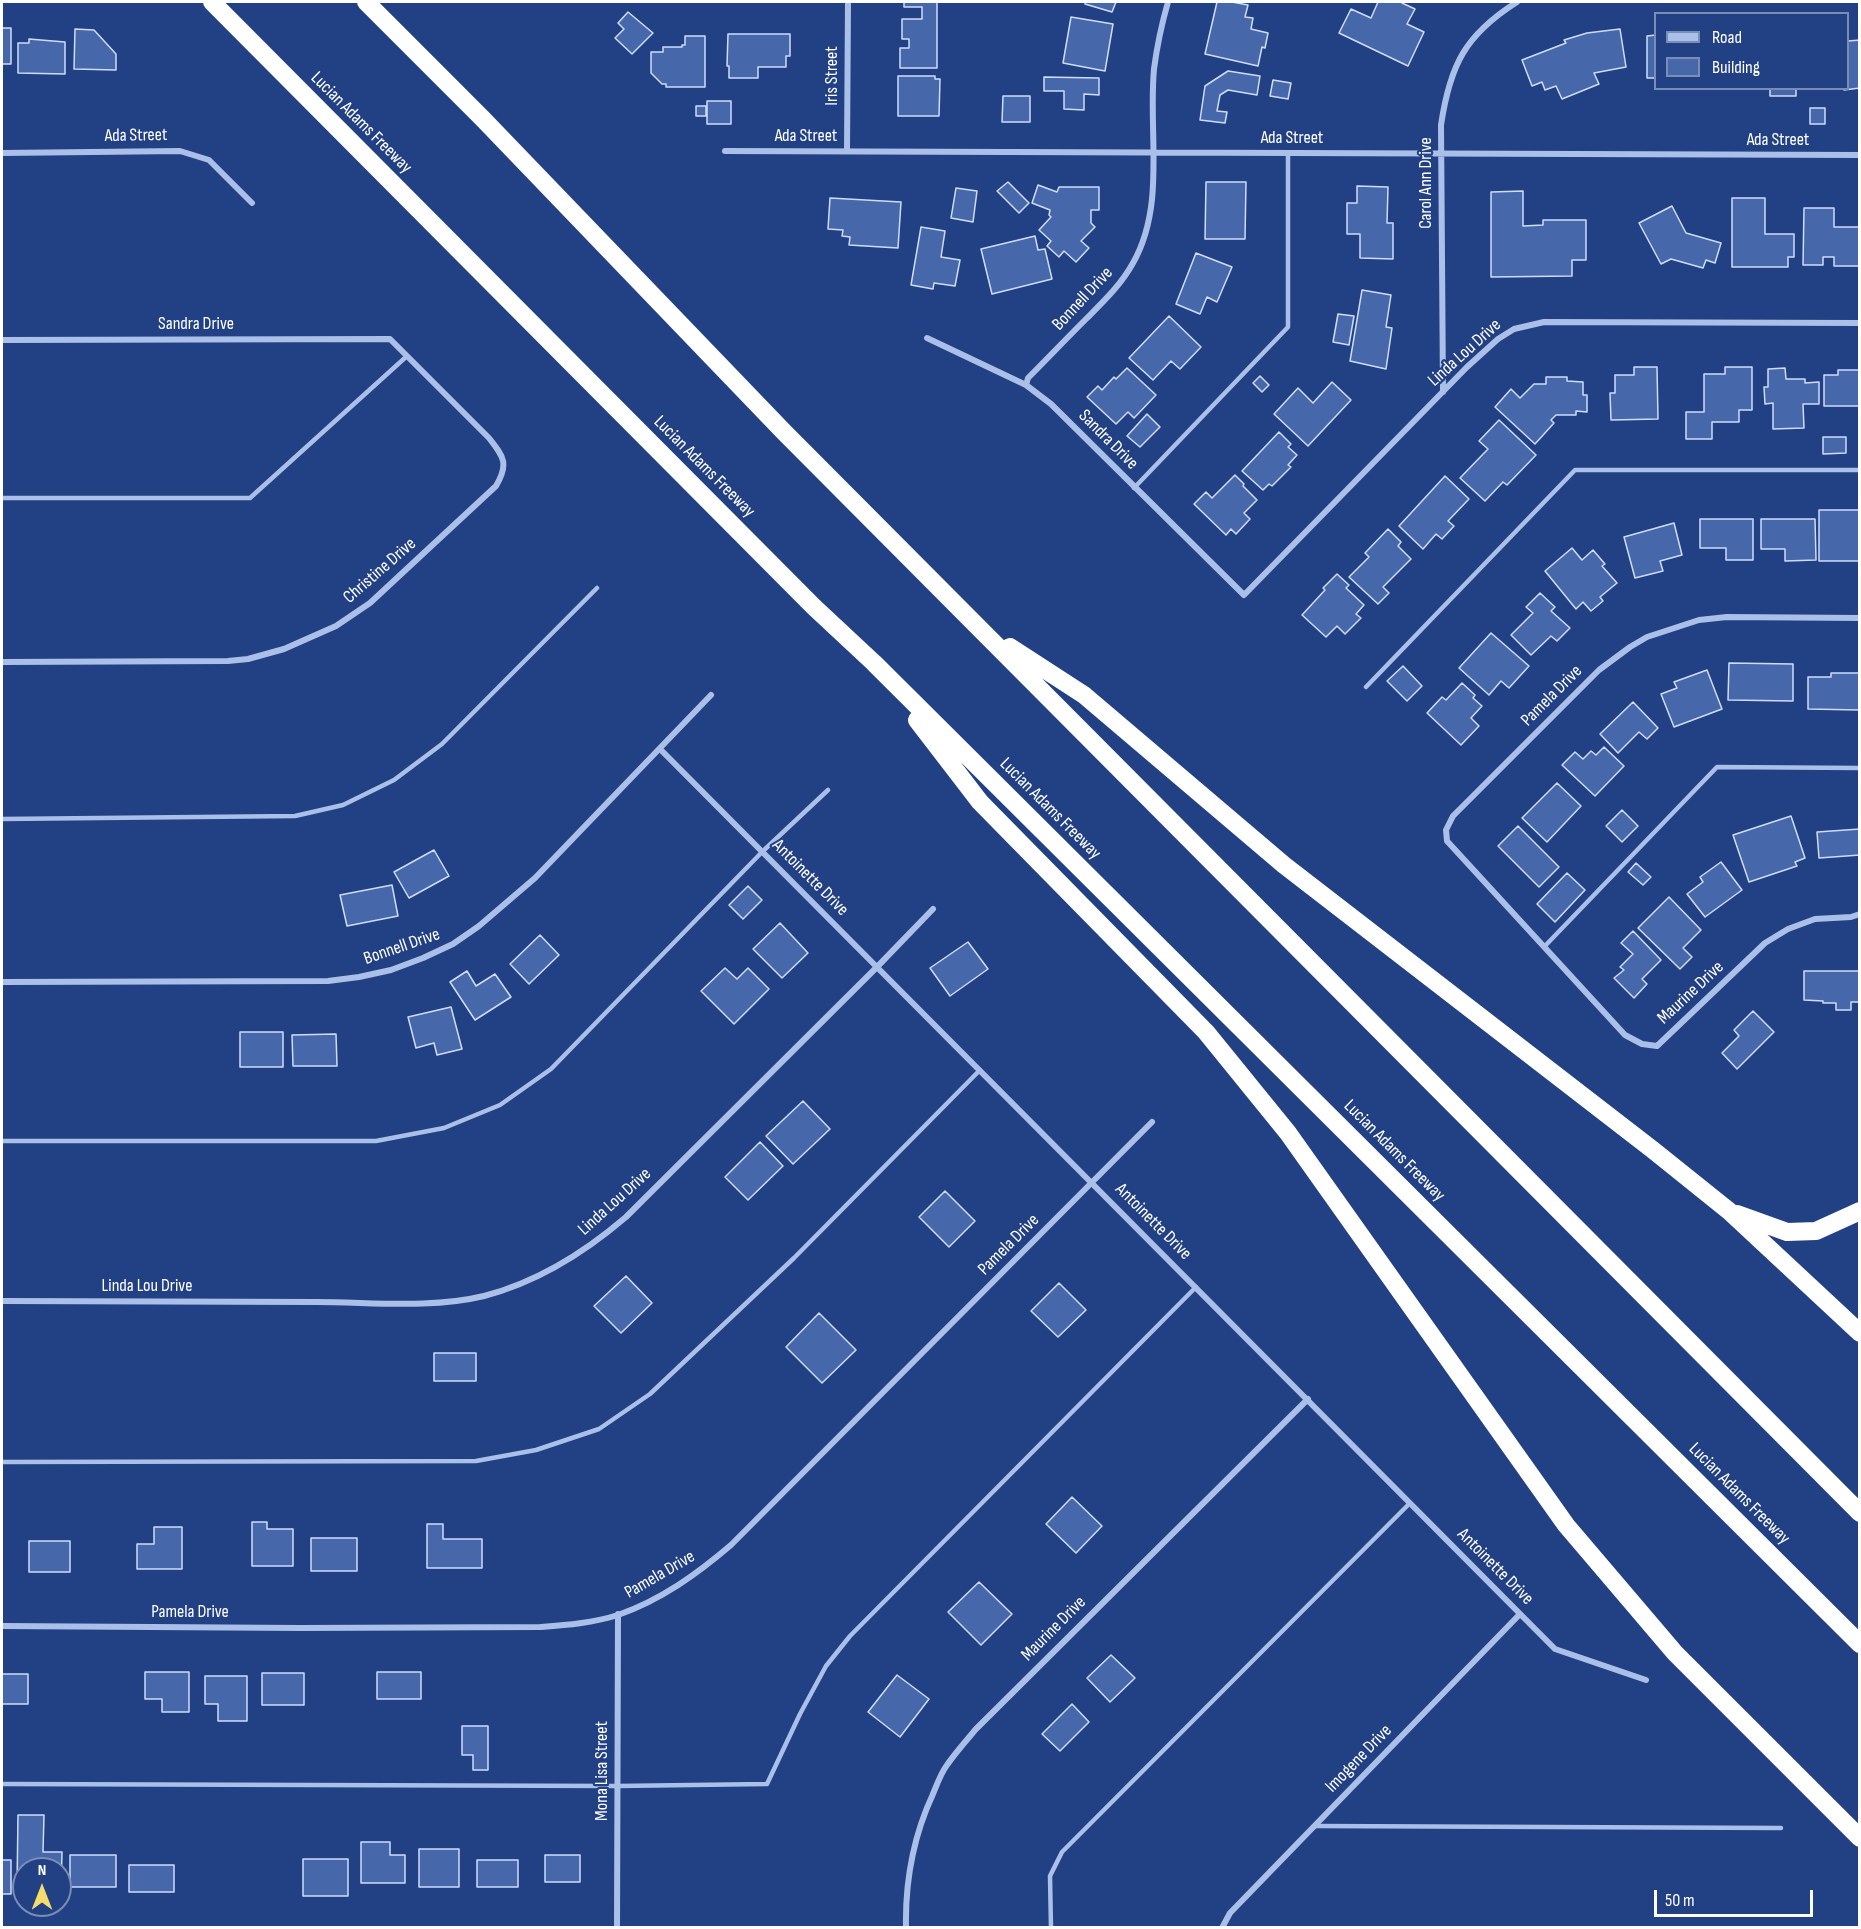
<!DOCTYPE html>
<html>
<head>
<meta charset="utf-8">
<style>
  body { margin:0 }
  #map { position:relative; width:1861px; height:1929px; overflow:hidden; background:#224184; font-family:"Sofia Sans Condensed",sans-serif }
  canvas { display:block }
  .frame { position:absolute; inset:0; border:3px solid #fff; pointer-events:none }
  .legend { position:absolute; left:1654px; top:12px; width:195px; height:78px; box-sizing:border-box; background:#224184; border:2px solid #7a8db5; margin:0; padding:8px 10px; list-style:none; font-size:18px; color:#fff }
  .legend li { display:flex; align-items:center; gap:12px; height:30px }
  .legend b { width:30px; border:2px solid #7a8db5 }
  .north { position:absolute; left:12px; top:1857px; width:60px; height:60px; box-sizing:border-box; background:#224184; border:2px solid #7a8db5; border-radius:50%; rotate:0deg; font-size:16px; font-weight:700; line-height:24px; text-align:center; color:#fff }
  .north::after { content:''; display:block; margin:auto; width:21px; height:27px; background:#f4dd6d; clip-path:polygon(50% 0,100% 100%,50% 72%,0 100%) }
  .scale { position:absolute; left:1654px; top:1890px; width:159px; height:27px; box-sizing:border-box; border:3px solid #fff; border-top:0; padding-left:8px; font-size:18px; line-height:21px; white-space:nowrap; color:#fff; -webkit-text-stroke:4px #224184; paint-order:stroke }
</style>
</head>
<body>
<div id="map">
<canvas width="1861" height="1929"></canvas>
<div class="frame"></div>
<ul class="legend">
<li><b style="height:8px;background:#abc0e9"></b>Road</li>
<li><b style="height:16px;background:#4668aa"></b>Building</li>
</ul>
<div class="north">N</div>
<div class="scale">50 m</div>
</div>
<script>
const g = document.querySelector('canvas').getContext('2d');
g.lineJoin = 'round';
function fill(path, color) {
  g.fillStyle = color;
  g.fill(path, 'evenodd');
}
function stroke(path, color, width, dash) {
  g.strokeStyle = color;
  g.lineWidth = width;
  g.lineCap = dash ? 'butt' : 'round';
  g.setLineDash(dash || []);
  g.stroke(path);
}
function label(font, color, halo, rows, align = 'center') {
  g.font = font + ' "Sofia Sans Condensed",sans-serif';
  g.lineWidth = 4.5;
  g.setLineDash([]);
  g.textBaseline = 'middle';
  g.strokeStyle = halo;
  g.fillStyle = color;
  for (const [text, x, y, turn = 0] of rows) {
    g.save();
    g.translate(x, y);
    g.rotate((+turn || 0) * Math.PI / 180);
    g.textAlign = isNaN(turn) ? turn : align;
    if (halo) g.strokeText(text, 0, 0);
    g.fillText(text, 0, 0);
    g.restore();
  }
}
const building = new Path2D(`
  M904,2h33v66h-37v-20h9v-9h-7v-20h20v-12h-18z
  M1085,2h31l-4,10 -27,-8z
  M1217,2h15l16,3 -3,12 8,1 -2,11 17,4 -3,15 -3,-1 -4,19 -53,-12z
  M1378,2h25l-1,1 13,6 -8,15 17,8 -16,34 -69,-33 12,-24 20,9z
  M628,12l25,21 -21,21 -17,-16 9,-9 -6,-6z
  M1071,17l42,7 -8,47 -42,-8z
  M2,28h9v36h-9z
  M75,29l19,1 22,24v16l-42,-1z
  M1620,29l6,38 -32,6 5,11 -37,15 -6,-13 -11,4 -3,-8 -10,4 -10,-26 44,-17 -2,-3 23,-7z
  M728,34h62v22h-4v11h-28v11h-29v-12h-2z
  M1656,35v43h-9v-42z
  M685,36h20v51h-39v-3h-4l-11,-11v-21h12v-5h19v-2h3z
  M29,39l36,3v32l-47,-1v-30h11z
  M1860,40v48l-16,2 4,-2v-47z
  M1228,71l32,5 -3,19 -29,-5 -8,5 -3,16 10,1 -2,11 -25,-3 5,-34z
  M898,76h37v3h5l-1,37h-41z
  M1044,77l55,1v17l-15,-1v16l-20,-1v-18h-20z
  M1273,80l18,3 -3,16 -18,-3z
  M1770,88h26v8h-26z
  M1003,96h27v26h-28z
  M707,101h24v23h-24z
  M696,106h10v10h-10z
  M1810,108h15v16h-15z
  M1008,182l21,21 -10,10 -22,-22z
  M1206,182h40l-1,57h-40z
  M1038,185l19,7 2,-5h40v23h-8v13l4,4 -14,14 8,7 -13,14 -12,-11 -5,6 -12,-11 4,-5 -12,-11 12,-13 -2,-2 1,-5 -18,-7z
  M1357,186l31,1 -1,36h6v36l-33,-1v-24h-13v-31h10z
  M956,188l21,3 -4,31 -22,-4z
  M1523,191v35l20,-1v-5h43v40h-14v16l-81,1v-85z
  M830,198l71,4 -3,46 -49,-3 1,-8 -8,-1 1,-6 -15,-1z
  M1732,198h33v36h29v23h-6v10h-56z
  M1672,206l14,27 35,10 -6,20 -9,-3 -3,8 -32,-9 -10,5 -22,-41z
  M1804,208h30v19h26v39h-26v-9h-11v8h-20z
  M921,227l24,4 -4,26 19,3 -5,26 -21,-3 -1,6 -22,-4z
  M1035,236l3,14 7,-1 7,30 -60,15 -11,-45z
  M1196,253l36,14 -15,35 -10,-5 -7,17 -24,-10z
  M1362,290l29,5 -5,32 6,1 -6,41 -36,-8z
  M1338,314l16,2 -5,29 -16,-3z
  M1169,316l32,31 -21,22 -9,-8 -18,19 -24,-22z
  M1634,367h23l1,52 -47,1 -1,-27h5v-18h19z
  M1725,367h27v43h-13v12h-27v17h-26v-27h18v-38h21z
  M1127,368l29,27 -22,23 -6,-6 -12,12 -29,-27 11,-11 4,4 12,-13 2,2z
  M1785,368l1,11h19v4l14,-1v22h-16l1,24 -31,1v-26l-8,1 -1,-17h4v-18z
  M1838,370h22v36h-36v-31h14z
  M1260,376l9,9 -7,7 -9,-9z
  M1546,377h21v4l16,1v13h4v17l-11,-1v4h-20l-5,5 3,3 -19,21 -40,-37 16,-18 9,9 14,-14h12z
  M1332,382l19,18 -43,46 -34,-32 24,-26 15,15z
  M1147,414l13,13 -20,20 -13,-11z
  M1499,420l37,35 -29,30 -4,-3 -18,19 -25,-23 28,-29 -9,-8z
  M1279,432l12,12 -3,3 9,8 -9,10 3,2 -19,19 -3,-2 -6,6 -21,-19z
  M1823,437h23v16l-23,1z
  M1235,475l9,9 -1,2 14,14 -13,13 6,6 -14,15 -5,-5 -5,6 -32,-31 12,-12 6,6z
  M1445,476l24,23 -21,22 6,5 -12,13 -6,-5 -13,15 -24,-23z
  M1819,510h41v51h-41z
  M1700,519h53v41h-27v-12h-26z
  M1761,519h54l1,41 -31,1v-12h-24z
  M1674,523l8,32 -22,6 3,10 -28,7 -11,-41z
  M1388,529l13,13 -3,4 13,13 -28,28 6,6 -11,11 -29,-27 20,-20 -4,-4z
  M1572,548l10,12 11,-10 12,14 -3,2 15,17 -17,14 3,4 -12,10 -8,-9 -7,7 -31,-38z
  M1337,574l12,11 -3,3 18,17 -8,9 5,4 -16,16 -8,-8 -11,11 -24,-22 23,-25 -2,-2z
  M1540,593l15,14 -4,4 19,17 -13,13 -6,-5 -20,19 -20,-20 22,-22 -7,-6z
  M1491,633l38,33 -20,22 -8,-7 -12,14 -30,-27z
  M1729,663l64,1v37l-65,-1z
  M1403,666l19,20 -15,15 -20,-20z
  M1707,670l15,39 -48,18 -13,-33 16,-6 -3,-6z
  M1831,673h29v37l-52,-1v-32h23z
  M1462,683l13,12 -2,3 9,8 -11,12 8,8 -18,19 -34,-32 15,-16 4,3z
  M1633,702l25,26 -11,11 -8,-7 -21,21 -18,-19z
  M1604,747l20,19 -29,30 -33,-31 13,-13 8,7 8,-8 5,4z
  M1557,783l24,23 -34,36 -25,-24z
  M1622,810l16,16 -16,16 -16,-16z
  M1791,816l14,42 -10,4 2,4 -48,16 -16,-47z
  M1518,826l41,41 -20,20 -41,-41z
  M1860,829v26l-41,3 -2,-26z
  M434,850l15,26 -40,22 -15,-26z
  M1721,862l21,28 -37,27 -18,-23 16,-12 -3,-5z
  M1636,863l15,14 -8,8 -15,-13z
  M1567,873l18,17 -30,32 -18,-18z
  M392,885l6,31 -51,10 -7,-31z
  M748,886l14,14 -19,19 -14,-14z
  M1669,897l32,33 -18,18 9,9 -12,12 -42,-41z
  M780,923l28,30 -26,25 -29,-29z
  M1633,931l28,29 -19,19 5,5 -13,14 -20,-20 10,-8 -4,-3 13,-13 -12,-11z
  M540,935l19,20 -30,29 -19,-20z
  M968,942l20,27 -38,27 -20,-28z
  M725,968l12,11 11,-11 21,21 -35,35 -33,-33z
  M467,971l9,15 19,-12 16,23 -36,23 -25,-38z
  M1804,971h56v31h-9v8h-15v-7h-13v-2l-19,-1z
  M451,1007l11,42 -25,6 -3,-12 -18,5 -8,-31z
  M1753,1011l21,21 -37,37 -15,-16 17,-17 -5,-6z
  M240,1032h43v35h-43z
  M336,1034l1,32h-44l-1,-31z
  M803,1101l27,28 -37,35 -27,-28z
  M760,1142l23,24 -35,34 -23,-23z
  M945,1191l30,30 -26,26 -30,-30z
  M626,1276l26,27 -31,30 -27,-27z
  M1059,1283l27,27 -28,27 -27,-26z
  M819,1313l37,37 -34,33 -36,-36z
  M434,1353h42v28h-42z
  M1072,1497l30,29 -26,27 -30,-29z
  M252,1522h15v7h26v37h-41z
  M427,1524h16v15h39v29h-55z
  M154,1527h28v42h-45v-25h17z
  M311,1538h46v33h-46z
  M29,1541h41v31h-41z
  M979,1582l33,32 -31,31 -33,-33z
  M1111,1655l24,23 -25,24 -23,-24z
  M145,1672h44v40h-27v-13h-17z
  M377,1672h44v27h-44z
  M262,1673h42v32h-42z
  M2,1674h26v30h-26z
  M897,1675l32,24 -29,38 -32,-25z
  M205,1676h42v45h-29v-17h-13z
  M1072,1704l17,18 -29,29 -18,-17z
  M462,1726h26v44h-15v-15h-11z
  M18,1815h26l-1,37h19l-1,37h-1v-20h-36v20l-7,-1z
  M361,1842h29v13h15v28h-44z
  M419,1849h40v38h-40z
  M70,1855h46v32h-46z
  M545,1855h35v27h-35z
  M303,1859h45v37h-45z
  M2,1860h9v34h-9z
  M477,1860h41v27h-41z
  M129,1865h45v27h-45z`);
const lane = new Path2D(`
  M1134,488l154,-161v-174
  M2,498h248l157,-142
  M1366,687l209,-217h285
  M2,819l293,-3 48,-11 51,-25 48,-36 155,-156
  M1544,947l173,-180 143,1
  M2,1141h374l68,-13 56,-23 51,-36 211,-217 66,-62
  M2,1462l474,-1 60,-11 63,-21 51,-35 144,-136 186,-188
  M2,1784l615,2 150,-2 33,-70 26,-48 24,-30 346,-349
  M1315,1826l466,2
  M1051,1928l-1,-52 12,-24 348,-349`);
const street = new Path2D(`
  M725,151l1135,4
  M847,151l1,-149
  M2,153l178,-2 29,9 43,43
  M927,338l99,47 25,19 193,191 223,-228 31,-28 16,-10 30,-7 316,1
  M2,340l388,-1 99,99c15,19 20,26 7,48l-126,117 -34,23 -52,23 -36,10 -20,2 -226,1
  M1026,385l2,-7c19,-19 38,-39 58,-59 17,-17 35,-34 47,-56 33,-58 15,-130 21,-194 3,-23 8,-46 14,-67
  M1443,392l-2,-267c9,-60 24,-90 76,-123
  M1860,618l-133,-1 -28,3 -52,17 -17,10 -31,23 -146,146 -7,14 1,11 178,194 17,9 15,2 108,-103 23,-14 27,-10 36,-2 9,-3
  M660,749l895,900 91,31
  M2,982l326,-1 31,-4 32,-7 32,-12 30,-14 26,-18 56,-48 176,-183
  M2,1301c104,0 209,0 314,1 56,0 114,7 168,-6 54,-14 100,-43 142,-79l251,-250 56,-58
  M2,1626l298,2 240,-1c26,-2 53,-4 78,-12 43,-15 79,-41 113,-70l421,-423
  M617,1928l1,-314
  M906,1928c-1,-48 7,-91 27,-134 4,-10 8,-21 14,-29 9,-13 19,-24 29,-36l332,-330
  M1222,1928l8,-15 290,-299`);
const highway = new Path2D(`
  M212,2l602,605 60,56 986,981
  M366,2l117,117 301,313 1076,1081
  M1010,647l74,48 200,170 369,285 76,61 131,122
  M917,720l63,82 226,230 82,101 278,392 109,128 185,185
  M1737,1214l50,18 29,-1 44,-20`);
const streetNames = [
  ["Iris Street",832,76,-90],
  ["Lucian Adams Freeway",361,123,45],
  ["Ada Street",136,136,-1],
  ["Ada Street",806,136],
  ["Ada Street",1292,138],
  ["Ada Street",1778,140],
  ["Carol Ann Drive",1426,183,-90],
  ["Bonnell Drive",1083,299,-47],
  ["Sandra Drive",196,324],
  ["Linda Lou Drive",1465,353,-42],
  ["Sandra Drive",1108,440,45],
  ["Lucian Adams Freeway",704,467,45],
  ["Christine Drive",380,571,-41],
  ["Pamela Drive",1552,696,-45],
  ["Lucian Adams Freeway",1050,809,45],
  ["Antoinette Drive",810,878,45],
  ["Bonnell Drive",402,947,-19],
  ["Maurine Drive",1691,993,-43],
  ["Lucian Adams Freeway",1394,1151,45],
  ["Linda Lou Drive",615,1202,-42],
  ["Antoinette Drive",1153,1222,45],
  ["Pamela Drive",1009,1245,-45],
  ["Linda Lou Drive",147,1286],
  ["Lucian Adams Freeway",1739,1494,45],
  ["Antoinette Drive",1495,1567,45],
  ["Pamela Drive",660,1575,-30],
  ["Pamela Drive",190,1612],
  ["Maurine Drive",1054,1629,-45],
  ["Imogene Drive",1359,1759,-46],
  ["Mona Lisa Street",602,1771,-90]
];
fill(building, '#4668aa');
stroke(building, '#cfdcf7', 1.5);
stroke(lane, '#abc0e9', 4.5);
stroke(street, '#abc0e9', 6);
stroke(highway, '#fff', 18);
label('18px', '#fff', '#224184', streetNames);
</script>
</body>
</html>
